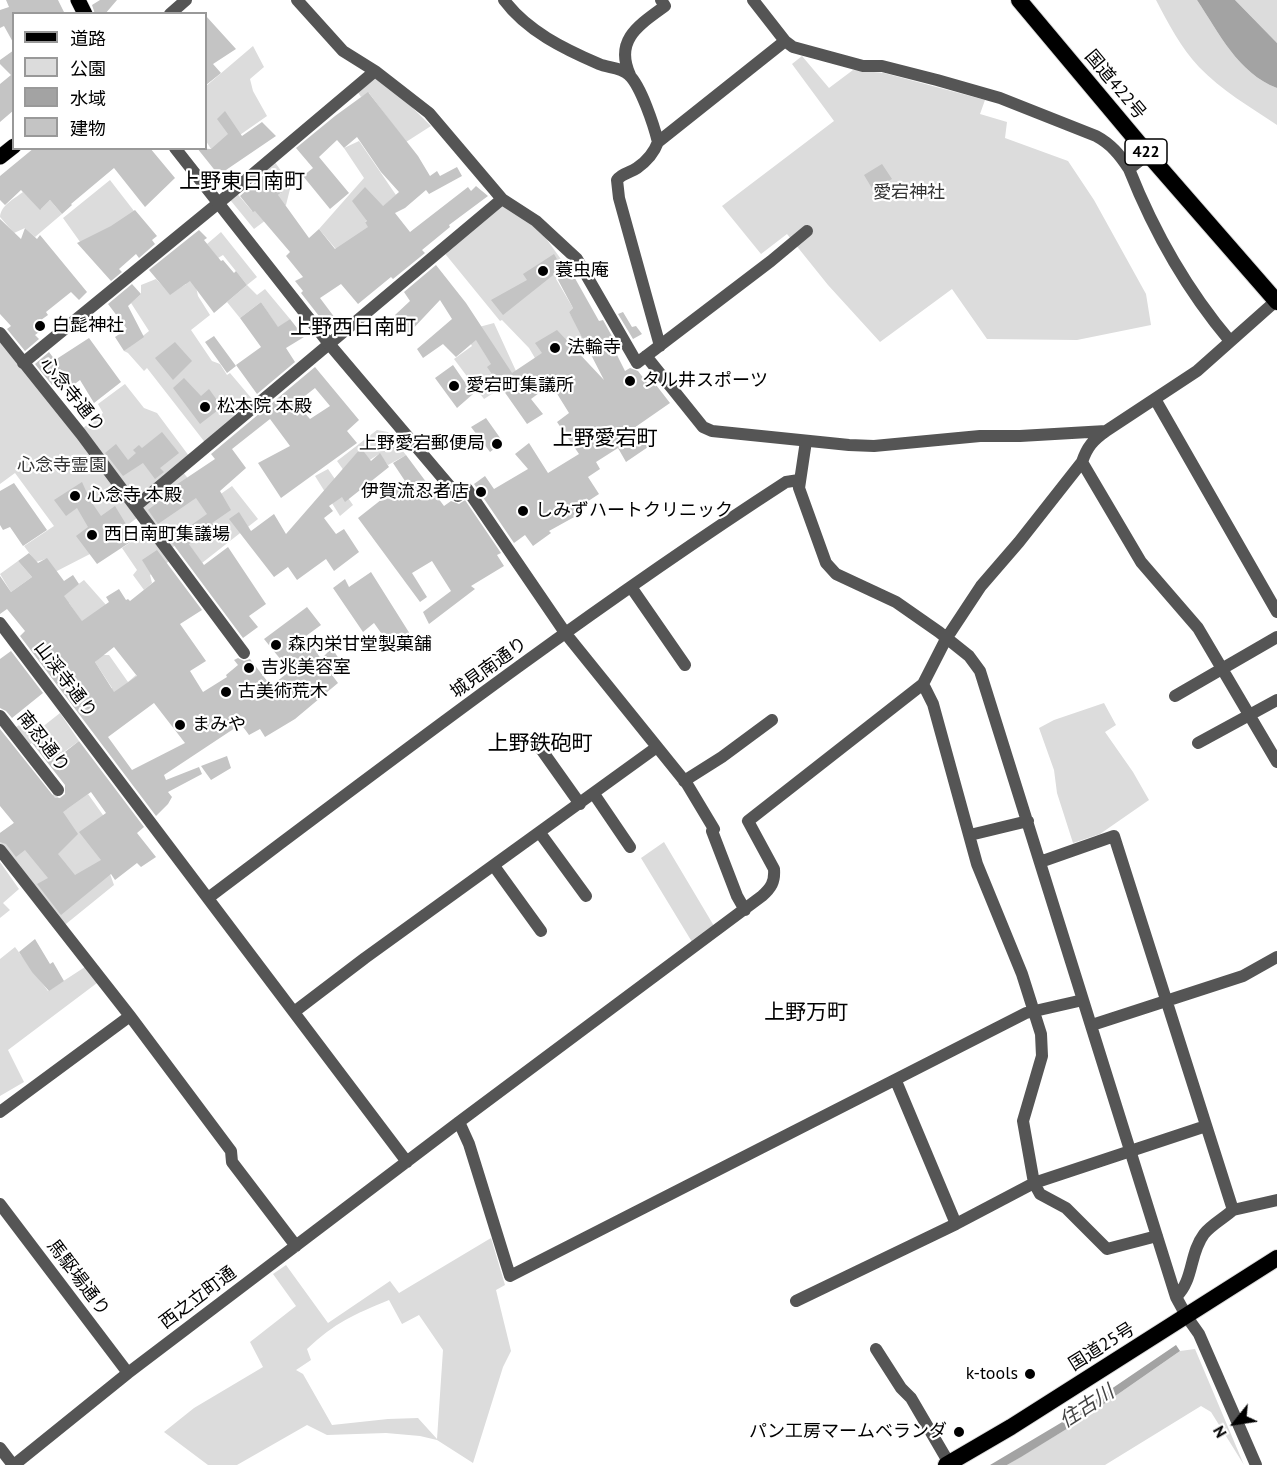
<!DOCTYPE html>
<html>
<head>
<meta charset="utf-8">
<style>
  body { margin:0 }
  #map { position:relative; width:1277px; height:1465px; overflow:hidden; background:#fff; font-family:"PT Sans","Noto Sans JP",sans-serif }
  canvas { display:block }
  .legend { position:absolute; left:12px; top:12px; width:195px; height:138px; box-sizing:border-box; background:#fff; border:2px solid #999; margin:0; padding:8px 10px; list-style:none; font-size:18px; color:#000 }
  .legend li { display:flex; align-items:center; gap:12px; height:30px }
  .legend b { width:30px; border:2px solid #999 }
  .north { position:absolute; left:1205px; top:1393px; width:60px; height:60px; -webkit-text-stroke:4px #fff; paint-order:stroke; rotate:240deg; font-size:16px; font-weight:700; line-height:24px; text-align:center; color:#000 }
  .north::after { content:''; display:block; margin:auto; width:21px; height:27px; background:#000; clip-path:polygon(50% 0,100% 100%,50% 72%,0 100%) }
</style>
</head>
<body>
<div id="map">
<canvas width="1277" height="1465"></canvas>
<ul class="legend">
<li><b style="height:8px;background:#000"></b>道路</li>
<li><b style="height:16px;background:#dcdcdc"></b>公園</li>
<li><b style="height:16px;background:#a3a3a3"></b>水域</li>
<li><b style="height:16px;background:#c4c4c4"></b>建物</li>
</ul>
<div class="north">N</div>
</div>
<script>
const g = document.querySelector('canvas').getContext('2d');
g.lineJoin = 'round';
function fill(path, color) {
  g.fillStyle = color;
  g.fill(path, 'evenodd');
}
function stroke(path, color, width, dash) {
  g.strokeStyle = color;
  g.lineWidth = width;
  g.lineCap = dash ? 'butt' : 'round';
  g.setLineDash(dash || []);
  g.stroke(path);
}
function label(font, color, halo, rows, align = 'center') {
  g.font = font + ' "PT Sans","Noto Sans JP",sans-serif';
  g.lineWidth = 4.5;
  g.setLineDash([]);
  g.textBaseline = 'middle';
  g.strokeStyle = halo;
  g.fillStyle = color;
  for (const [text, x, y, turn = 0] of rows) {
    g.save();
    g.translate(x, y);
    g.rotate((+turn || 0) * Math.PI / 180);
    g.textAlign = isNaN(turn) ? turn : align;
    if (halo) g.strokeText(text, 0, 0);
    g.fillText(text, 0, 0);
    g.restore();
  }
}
const green = new Path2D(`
  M1156,0h41c22,33 41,73 80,88v37c-27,-18 -56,-35 -78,-58 -18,-19 -31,-44 -43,-67z
  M1235,0h42v43z
  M253,46l11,21 -14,12 3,12 14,25 -50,35 -6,-2 -5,-8v-55z
  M802,56l27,32 24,-18 31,3 101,27 -5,14 27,8 -2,16 63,23 26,39 52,94 5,31 -74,15 -90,-1 -35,-50 -72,53 -52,-57 -41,-51 -26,20 -39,-48 112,-85 -42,-57z
  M375,71l56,55 -25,16 -37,-49 -8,4 -6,-9z
  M359,141l37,54 -31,27 25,28 -34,23 -37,-44 45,-51 -20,-30z
  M272,158l19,27 -5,20 -32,24 -27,-33 7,-6 18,21 29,-18 -21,-25z
  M110,180l31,40 -48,40 -30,-42z
  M23,192l18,17 9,-9 12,14 -27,23 -10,-9 -11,5 -14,-16c1,-12 14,-18 23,-25z
  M502,199l43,38 23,32 -12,10 17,29 -4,4 3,5 20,32 -41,36 -22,-37 -27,-28 -2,1 -58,-71z
  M221,232l36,45 -10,8 10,10 8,-6 25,30 -12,9 -17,-26 -21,16 -13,-16 20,-17 -24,-30 -5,3 -11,-14z
  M178,274l16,4 4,18 12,19 -19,15 21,31 8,3 7,11 3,-2 28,33 -51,39 -60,-77 -3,3 -16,-18 -4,-2 25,-20 -18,-28 10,-9v-9l15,-6 14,15 16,-10z
  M494,323l22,48 -15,17 -17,11 -30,-40 18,-13 -4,-7 11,-12z
  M0,340l79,91 24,-18 -5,-9 27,-20 19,24 13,5 35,47 -56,45 6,9 -52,40 -35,18 -9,-13 -10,3 -12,-16 30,-20 -39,-53 -15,11z
  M377,430l11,2 18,23 -18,10 -9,-11 -32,21 -10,-14z
  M328,469l25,36 -13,11 -25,-40z
  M182,471l26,32 24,-17 26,33 -56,44 -16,-23 -17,9 6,8 -25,18 2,8 -8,7 -11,-15 4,-5 -15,-22 30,-20 -14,-24z
  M18,561l14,16 -21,15 -11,-18z
  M84,580l23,26 -24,17 -14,-20 -13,10 5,-16z
  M102,655h7l19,27 8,-7 2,3 -17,20 -20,-1 11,-9 -17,-26z
  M1104,703l12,22 -11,7 28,40 16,28 -49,34 -27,9 -16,-50 -3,-23 -15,-42 15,-8z
  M60,713l19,28 -18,13 -17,-20 -19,14 -14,-18 23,-14 7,12z
  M55,793l12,16 21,-15 42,59 -21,18 5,14 -53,43 -61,-78v-17z
  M664,842l50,84 -22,16 -51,-84z
  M0,862l19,27 -16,14 7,7 -10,8z
  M15,947l33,44 37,-24 12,16 -89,67 16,32 -24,14v-137z
  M491,1238l14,47 -9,5 15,61 -8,16 -30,96 -36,-23 -17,-4 -34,-3 -59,2 -20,-10 -70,40h-29l-44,-33 30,-24 69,-41 -13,-25 46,-36 -23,-32 13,-9 42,58 62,-42 9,12zM389,1300l13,24 17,-9 24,35 -6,89 -19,-21 -30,1 -56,6 -29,-51 -7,-4 15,-10 -4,-11c29,-27 46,-34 82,-49z
  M1195,1349l49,116 -33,-53 -10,-6 -96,59h-98l71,-43 102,-71z`);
const water = new Path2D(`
  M1197,0h38l42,43v45c-39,-15 -58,-55 -80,-88z
  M1176,1345l4,6 -102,71 -57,35 -14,8h-17l74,-44z`);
const building = new Path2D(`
  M6,0h52l7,14h-51v30l-10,-18 -4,2v-18l9,-3z
  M100,0h17l-12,14h-10l-3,-9z
  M206,16l30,33 -23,15 8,9 -15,12z
  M14,50v60l-14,12v-38l11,-9 -11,-11v-4z
  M368,92l50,64 12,20 7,-5 3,5 17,-9 5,9 -33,18 -3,-4 -21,18 -10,5 15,19 58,-45 3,4 5,-5 12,10 -39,29 1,2 -28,23 3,3 -32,26 -2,-2 -33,27 -17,-20 -21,14 15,20 -9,7 -25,-32 2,-2 -8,-10 8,-4 -17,-21 4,-4 -35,-41 -2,1 -13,-16 25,-22 17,18 -4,3 31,43 10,-9 16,20 33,-22 -3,-5 2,-1 -15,-20 13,-14 18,19 16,-14 -18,-20 -24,-35 -13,11 -7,-8 -18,17 30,36 -19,16 -27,-33 10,-8 -17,-20 39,-32z
  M225,111l17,25 20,-14 14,14 -50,34 2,3 -7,5 -24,-30 14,1 17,-15 -11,-15z
  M34,148h116l25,30 -30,29 -31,-39 -43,36 1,1 -10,9 -12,-14 -10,10 -19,-20 -16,15 -5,-5v-24z
  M882,164l10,15 -19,11 -9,-15z
  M135,210l22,26 -5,4 3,4 -16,14 -3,-4 -17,15 3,3 -11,9 -34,-38 34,-17z
  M0,219l21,20 4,-11 12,11 3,-4 47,57 -8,8 -8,-8 -25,20 2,3 -7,5 5,7 -11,8 4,4 -14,12 -18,-22 4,-3 -11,-12z
  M199,230l8,8 -3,2 17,21 2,-1 11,13 2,-2 11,14 -33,28 -24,-32 -20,14 -21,-25z
  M554,254l8,14 -59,47 -12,-15 36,-20 -4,-6z
  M436,265l30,38 46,70 30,-20 -7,-10 22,-13 47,50 -35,-68 4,-4 -16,-30 15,-5 27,48 4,-1 15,27 -4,2 11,22 5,-3 8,3 10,13 5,-3 17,22 -36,25 14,19 -22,15 -8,-14 -22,14 4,7 -12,8 11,17 -26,17 3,5 -27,15 2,2 -18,13 -8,-11 -11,8 -40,-59 11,-8 9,13 34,-20 -13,-15 14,-11 19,30 31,-19 -22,-32 12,-9 -18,-29 -20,15 12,15 -16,10 -40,-57 4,-3 -15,-24 -20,17 -13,-13 -20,14 -6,-9 35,-30 -12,-19 -32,34 -13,-19 15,-14 -6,-9z
  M132,284l9,10 -13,12 16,31 -20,14 -9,-14 12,-8 -19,-25z
  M261,302l17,25 12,-8 14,18 -18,11 9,14 -38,32 -21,-29 25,-18 -21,-29z
  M623,312l9,15 4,-1 6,8 -9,5 -15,-25z
  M214,336l22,30 -9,7 -22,-31z
  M89,338l32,44 -27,21 -14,-23 -12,9 -6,-11 -10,7 -17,-21 14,-12 6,8z
  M175,342l17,19 -19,19 -18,-22z
  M453,365l20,29 -16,14 -22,-30z
  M315,367l44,53 -12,11 10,12 -76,55 -23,-35 32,-17 -20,-27 -38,30 14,19 -26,23 11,19 -19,13 3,4 -26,17 15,21 24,-18 38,57 -17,12 9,11 -15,11 -73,-98 37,-26 -11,-16 -38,26 -10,-14 19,-15 -2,-3 10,-8 1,1 39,-26 -4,-5zM315,388l15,18 -20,13 -14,-16z
  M184,378l17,18 8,-7 13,18 -22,17 -27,-36z
  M486,418l17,24 -13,10 -19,-25z
  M162,432l17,21 -19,15 4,4 -9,7 -12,-16 -20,13 -18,-23 11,-9 12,16 8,-7 -3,-3 6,-5 3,3z
  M361,448l10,13 9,-8 9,14 -44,35 -3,-5 -13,9 4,5 -9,7 12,16 8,-5 15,23 -25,19 -8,-12 -29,21 -9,-13 -14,10 -45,-58 10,-7 12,19 23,-17 12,20z
  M406,455l38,51 7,-5 8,3 6,-4 36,53 -4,2 7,11 -33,20 4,3 -46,35 -6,-12 28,-21 -19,-30 -20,12 15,24 -7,5 -62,-84 47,-37 -12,-18z
  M82,482l8,18 11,16 14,-10 20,33 -38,25 -21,-28 12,-9 -11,-19 -11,8 -12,-16z
  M14,483l33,47 -24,16 -13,-19 -7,3 -3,-5v-34z
  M157,550l45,60 -22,14 26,37 -16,10 13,21 24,-15 -1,-2 12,-10 -4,-5 4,-2 6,3 6,-2 21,27 19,-15 -26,-32 43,-32 14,18 -15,11 15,23 11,-11 12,19 -12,8 6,8 -43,36 -30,18 -5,-8 -11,6 -8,-11 -77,51 2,5 33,-13 3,7 -34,18 4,5 -4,7 -12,12 -136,-180 5,-5 -18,-22 -7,5v-38l11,16 21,-15 -14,-16 11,-8 9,10 9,-5 17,23 9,-6 6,9 -15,12 18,25 27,-19 -3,-5 13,-8 7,11 2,-1 2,2 25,-20 -13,-21zM114,647l23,29 -23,16 -19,-30zM154,703l31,40 -53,27 -24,-33z
  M371,572l39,62 -19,13 -17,-24 -11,9 -30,-44 12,-9 4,8z
  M11,651l32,42 -31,25 -6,-7 -6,-3v-49z
  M0,729l55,69h5l5,-4v-9l-33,-42 12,-9 17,21 18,-14 65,86 -7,6 19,24 -15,10 -4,-4 -22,17 -4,-6 -50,41 -24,-31 11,-6 -23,-28 -9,7 -10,-13 -6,-2v-9l14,-10 -14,-17zM91,792l15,21 -27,19 22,28 -26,15 -17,-21 20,-20 -15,-22z
  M227,756l4,12 -20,12 -10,-14z
  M35,939l15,25 3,-2 11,19 -15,10 -17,-19 -13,-20z`);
const minor = new Path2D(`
  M297,0l46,51 32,20 54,42 73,86 34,22 41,38 60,104 134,-102 36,-30
  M504,0c23,31 60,49 95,64 9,4 22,3 30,11 12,11 25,51 29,67
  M753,0l32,41 8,6 70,19h19l55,14 63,18 96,38c15,8 24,19 33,33l19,-15
  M630,75c-16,-35 9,-50 35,-69l-4,-6
  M1129,169c25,63 57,120 101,172
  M0,333l81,101 163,219
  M660,346l-41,-148 -2,-18c5,-7 13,-7 20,-12 10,-7 17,-15 21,-26l127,-101
  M646,356l57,71 9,4 137,14 25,1 106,-10h40l86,-5 91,-60 80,-71
  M23,363l204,-167 148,-125
  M1155,399l122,213
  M806,441l-7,47 27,75 10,11 60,28 43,30 30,24 11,15 196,626 11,20 12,17 57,131
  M1082,462l59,100 57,66 79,134
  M467,489l99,145 121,150 27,45 -2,2 25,65 8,14
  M136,506l366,-307
  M631,587l54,78
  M0,623l407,539
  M923,684l10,20 44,160 45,110 19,60 1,22 -19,65 11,62 6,11 26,14 41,41 50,-13
  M1175,696l102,-59
  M0,716l58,74
  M536,742l44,62
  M1198,743l79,-43
  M684,781l38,-24 50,-37
  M594,794l36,53
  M540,833l46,63
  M970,835l58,-14
  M0,850l130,166 101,135 1,11 64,84
  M1040,862l74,-26 119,374 44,-10
  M494,866l47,65
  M208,898c189,-142 379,-287 578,-416l13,-2
  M294,1012l71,-54 292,-211
  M1092,1025l151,-49 34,-19
  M896,1081l60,143
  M0,1112l130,-96
  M459,1122l10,22 41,132 516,-263 57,-13
  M0,1204l128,169
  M1176,1297c18,-17 13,-43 28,-63 7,-9 20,-16 29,-24
  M796,1301l160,-77 78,-41 172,-57
  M876,1349l25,39 10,10 38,65
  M0,1448l13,17
  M14,1465l114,-92 331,-251 303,-226c9,-8 13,-14 12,-27l-26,-48 175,-137 23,-45 35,-53 38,-44 63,-80c5,-15 11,-22 24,-31`);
const tertiary = new Path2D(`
  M170,14l16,-14
  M175,148l155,197 128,151`);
const primary = new Path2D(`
  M78,0l7,14
  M0,157l14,-11`);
const trunk = new Path2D(`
  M1019,0l129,154 129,148
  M946,1465l65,-38 266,-169`);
const markers = [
  [543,271,6,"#000"],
  [40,326,6,"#000"],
  [555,348,6,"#000"],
  [630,381,6,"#000"],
  [454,386,6,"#000"],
  [205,407,6,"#000"],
  [497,444,6,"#000"],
  [481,492,6,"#000"],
  [75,496,6,"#000"],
  [523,511,6,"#000"],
  [92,535,6,"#000"],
  [276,645,6,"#000"],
  [249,668,6,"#000"],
  [226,692,6,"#000"],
  [180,725,6,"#000"],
  [1030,1374,6,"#000"],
  [959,1432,6,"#000"]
];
const shields = [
  [1146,152,42]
];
const shieldNames = [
  ["422",1146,152]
];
const streetNames = [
  ["国道422号",1115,85,50],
  ["心念寺通り",72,395,51],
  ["城見南通り",489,668,-36],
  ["山渓寺通り",65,680,53],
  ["南忍通り",43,742,52],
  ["馬駆場通り",78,1278,53],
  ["西之立町通",198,1298,-37],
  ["国道25号",1102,1347,-32]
];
const parkNames = [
  ["愛宕神社",909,193],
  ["心念寺霊園",62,466]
];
const poiNames = [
  ["蓑虫庵",555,271],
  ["白髭神社",52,326],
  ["法輪寺",567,348],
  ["タル井スポーツ",642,381],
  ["愛宕町集議所",466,386],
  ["松本院 本殿",217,407],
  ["上野愛宕郵便局",485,444,"right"],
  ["伊賀流忍者店",469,492,"right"],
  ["心念寺 本殿",87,496],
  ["しみずハートクリニック",535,511],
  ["西日南町集議場",104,535],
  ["森内栄甘堂製菓舗",288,645],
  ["吉兆美容室",261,668],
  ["古美術荒木",238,692],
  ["まみや",192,725],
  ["k-tools",1018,1374,"right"],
  ["パン工房マームベランダ",947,1432,"right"]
];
const waterNames = [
  ["住古川",1087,1407,-33]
];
const quarterNames = [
  ["上野東日南町",242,182],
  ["上野西日南町",353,328],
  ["上野愛宕町",605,439],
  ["上野鉄砲町",540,744],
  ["上野万町",806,1013]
];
fill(green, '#dcdcdc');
fill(water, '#a3a3a3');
fill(building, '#c4c4c4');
stroke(primary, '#dbdbdb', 16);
stroke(trunk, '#dbdbdb', 18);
stroke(minor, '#555', 12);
stroke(tertiary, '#555', 12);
stroke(primary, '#000', 15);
stroke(trunk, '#000', 16);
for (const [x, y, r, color] of markers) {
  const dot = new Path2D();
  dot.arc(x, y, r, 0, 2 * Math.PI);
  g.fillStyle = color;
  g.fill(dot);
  stroke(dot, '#fff', 2);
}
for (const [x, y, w] of shields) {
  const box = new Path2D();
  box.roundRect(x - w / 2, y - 13, w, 26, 4.5);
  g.fillStyle = '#fff';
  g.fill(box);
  stroke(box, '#000', 1.5);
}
label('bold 16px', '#000', null, shieldNames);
label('18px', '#000', '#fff', streetNames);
label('18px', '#333', '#fff', parkNames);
label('18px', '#000', '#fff', poiNames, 'left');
label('italic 20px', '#444', '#fff', waterNames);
label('21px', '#000', '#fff', quarterNames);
</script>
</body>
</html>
